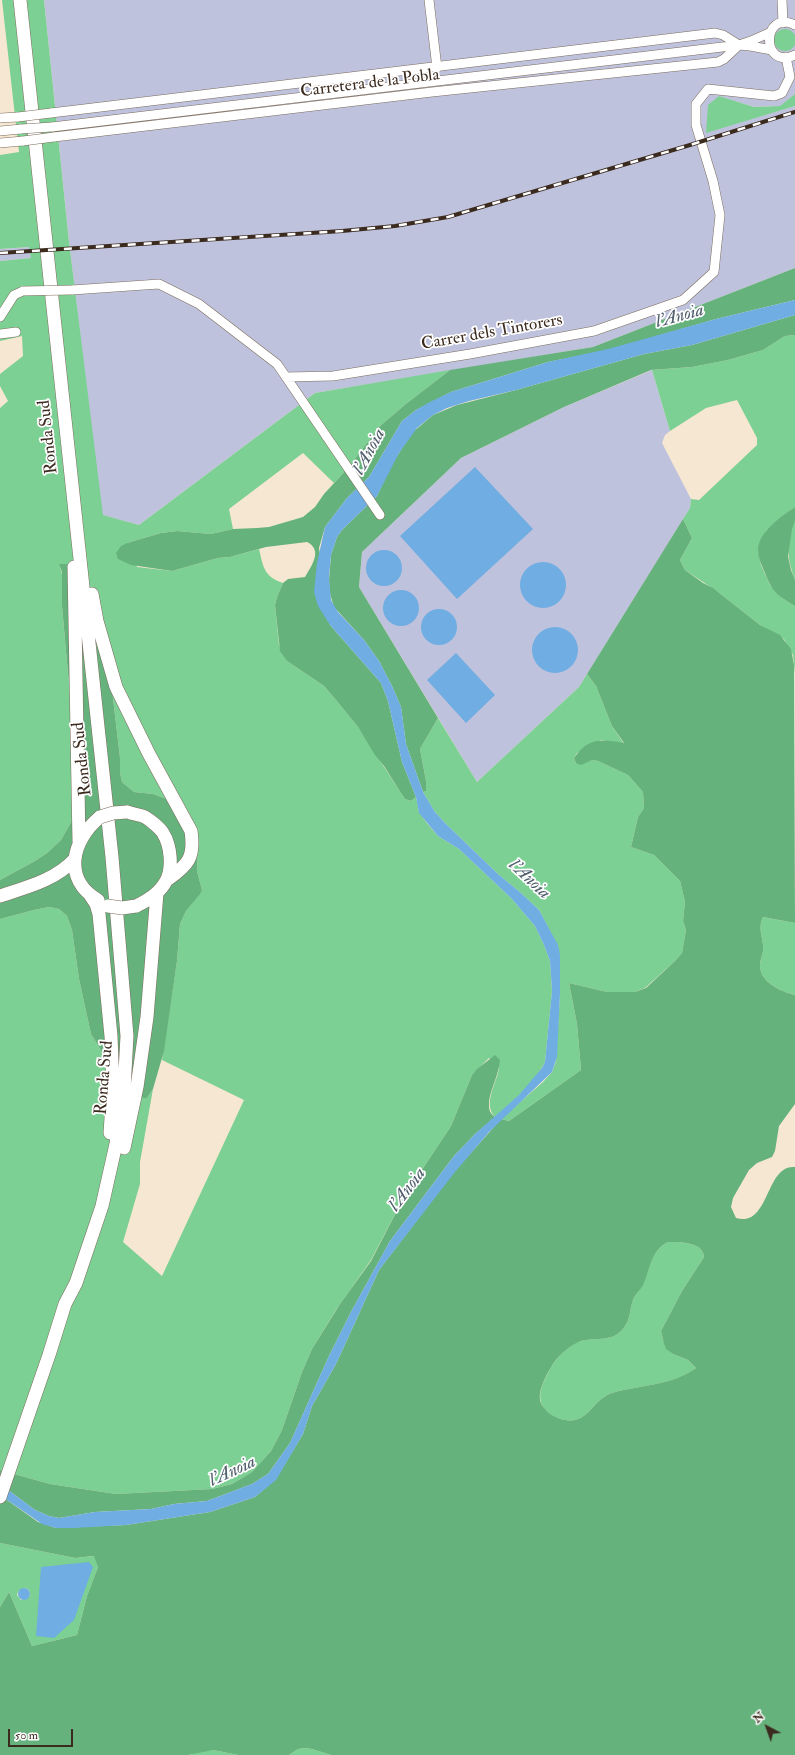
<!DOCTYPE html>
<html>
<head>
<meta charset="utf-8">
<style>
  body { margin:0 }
  #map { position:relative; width:795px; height:1755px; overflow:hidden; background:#f6e7d2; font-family:"IM FELL Double Pica",serif }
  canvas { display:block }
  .north { position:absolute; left:747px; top:1707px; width:40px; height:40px; -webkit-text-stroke:3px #fff; paint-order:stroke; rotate:319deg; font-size:11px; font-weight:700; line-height:16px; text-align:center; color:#3b2a1e }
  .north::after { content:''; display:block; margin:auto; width:14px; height:18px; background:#3b2a1e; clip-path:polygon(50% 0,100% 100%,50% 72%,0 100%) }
  .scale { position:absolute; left:8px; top:1729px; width:65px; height:18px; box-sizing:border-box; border:2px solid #3b2a1e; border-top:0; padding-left:5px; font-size:12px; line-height:14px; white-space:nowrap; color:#3b2a1e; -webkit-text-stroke:3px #fff; paint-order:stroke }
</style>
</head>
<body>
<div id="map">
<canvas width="795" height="1755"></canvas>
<div class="north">N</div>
<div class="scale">50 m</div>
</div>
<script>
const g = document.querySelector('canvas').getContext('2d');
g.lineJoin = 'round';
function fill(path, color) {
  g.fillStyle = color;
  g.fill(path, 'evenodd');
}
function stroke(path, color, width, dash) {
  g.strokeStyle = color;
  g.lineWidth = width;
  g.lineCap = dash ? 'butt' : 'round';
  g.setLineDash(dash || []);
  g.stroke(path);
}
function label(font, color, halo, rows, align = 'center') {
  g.font = font + ' "IM FELL Double Pica",serif';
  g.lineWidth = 3.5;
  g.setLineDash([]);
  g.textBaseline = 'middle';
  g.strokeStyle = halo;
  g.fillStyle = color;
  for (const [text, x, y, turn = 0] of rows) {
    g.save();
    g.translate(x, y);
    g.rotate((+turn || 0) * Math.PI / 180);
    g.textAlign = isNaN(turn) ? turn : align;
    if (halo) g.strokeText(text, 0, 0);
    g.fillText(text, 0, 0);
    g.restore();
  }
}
const industrial = new Path2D(`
  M44,0h751v94l-14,12 -27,1 -35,-11 -13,36 89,-26v162l-202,79 -278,46 -176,132 -37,-10 -33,-273z
  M30,247l1,11 -31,3v-12z
  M652,370l18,61 -5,4 -3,8 29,56 -1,9 -111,179 -102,95 -118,-195 3,-35 99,-94 103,-51z`);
const green = new Path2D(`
  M2,0h42l25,242 34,273 36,10 176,-132 135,-23 -43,33 -27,23 -33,43 -13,14 -31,-30 -74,56 4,20 -22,5 -34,-3 -16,2 -34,10 10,24 35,4 46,-13 12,-1 29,-8c4,17 5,28 24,34l-6,14 -2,8 4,40 8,16 37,25 12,14 22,27 47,72 6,2 5,-4 3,15 7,10 12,14 21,13 52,49 24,28 9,19 6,16 2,30 -7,71c-10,21 -33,40 -50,55 -13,-13 2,-34 4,-49l-10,-10 -17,17 -21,51 -47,71 -33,63 -35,50 -24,39 -10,23 -20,58 -11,21 -19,21 -20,12 -20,5 -96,5 -66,-10 -50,-14v-551l34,-9 15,-3 10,2 8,7 5,14 7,49 12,55 12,20 13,12 14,8 17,24 6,-9 -13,73v22l-17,58 39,34 82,-176 -82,-40 15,-99 3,-37 6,-13 16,-21 -5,-19 1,-25 -31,-47 -14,-5 -19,-2 -12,-10 -2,-10v-14l-9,-77 -6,-22 -9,-13 -12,-7 -25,-74 3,7v34l6,68 9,63 -4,82 -12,21 -14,13 -12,8 -35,19v-472l8,-7 -8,-15v-12l23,-18 -1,-20 -22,5v-80l31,-3 -2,-11 -29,2v-94l19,-3z
  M774 40a11 11 0 1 1 22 0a11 11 0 1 1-22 0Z
  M795,94v12l-89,27 2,-28 11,-9 35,11 26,-1z
  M795,335v172l-28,23 -7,12 -2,9 3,14 9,20 12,13 13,8v68l-2,-19 -9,-16 -24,-14 -42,-33 -33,-22 -5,-10 12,-22 -9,-19 7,-11 1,-9 8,1 58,-55v-7l-20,-38 -31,8 -36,23 -18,-61 40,-3 36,-7 35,-10 22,-14z
  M795,521v59c-7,-19 -11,-40 0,-59z
  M587,674l9,12 16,40 12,18 -23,-4 -24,13 -3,5 2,5 16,-3 6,1 30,14 15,17 1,16 -6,9 -7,30 23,8 26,26 5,21 -2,19 3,9 -4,23 -7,8 -30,27 -10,4h-28l-38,-9 8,41 4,46 -72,51 -8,-2 42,-37 9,-10 4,-11 4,-67 -2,-48 -19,-36 -18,-17 -22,-18 -54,-52 -10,-11 -12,-20 3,-1v-10l-6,-32 18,-31 39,64 102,-95z
  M763,917l32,6v72c-15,-4 -36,-13 -35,-31 1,-7 4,-12 3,-19 -1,-9 -5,-19 0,-28z
  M668,1242c13,0 35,0 36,15l-22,34 -21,40 2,9 4,9 6,5 15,6 8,8c-24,18 -57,17 -84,25 -21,7 -24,34 -51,26 -7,-1 -13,-5 -17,-11 -9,-12 0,-27 6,-39 7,-12 18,-24 31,-28 16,-4 34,2 44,-15 5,-7 5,-17 8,-26 2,-6 7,-9 9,-15 8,-15 9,-35 26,-43z
  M0,1543l75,15 20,-2 3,11 -11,29 -10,39 -45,11 -23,-54 -9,15zM25,1588l4,2 1,6 -9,4 -4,-5 1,-3z
  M306,1748l6,1 19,6h-42l9,-6z
  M206,1750h7l25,5h-49z`);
const forest = new Path2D(`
  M795,268v32l-79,19 -108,31 -60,12 -97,30 -35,18 -14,11 -33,56 -22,21 -22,29 -6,21 11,77 51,58 7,18 14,61 14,35 -5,4 -6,-2 -4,-6 -17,-27 -9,-11 -17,-28 -22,-27 -12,-14 -37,-25 -7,-10 -5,-46 2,-8 6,-14 5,-4 17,-2c7,-12 18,-27 2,-35l-41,5 -36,10 -12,1 -46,13 -41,-6 -13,-6 -2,-6 5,-7 6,-3 34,-10 16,-2 34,3 22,-5 24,-1 12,-1 34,-10 12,-10 9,-13 23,-25 33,-43 27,-23 43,-33 143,-23z
  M795,315v20l-10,1 -22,14 -35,10 -36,7 -41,3 -87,37 -103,51 -99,94 -3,35 79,131 -18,31 6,32v10l-3,1 -17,-48 -5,-37 -9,-21 -13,-25 -15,-21 -30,-33 -4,-13 -1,-14 2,-25 6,-18 5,-7 35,-34 16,-34 20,-30 20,-17 24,-10 59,-15 128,-36 48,-9z
  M795,507v14l-3,8 -4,27 3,14 4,10v26c-17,-10 -23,-14 -30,-33 -3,-7 -7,-15 -7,-23 1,-19 23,-33 37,-43z
  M683,519l9,19 -12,22 5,10 18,13 10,5 47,37 20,10 11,14 3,16 1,258 -32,-6c-5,9 -1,19 0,28 1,7 -2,12 -3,19 -1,18 20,27 35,31v109l-16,22 -4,25 -3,6 -15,6 -8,7 -16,28 -2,9 5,11c34,10 29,-54 59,-51v588h-464l-19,-6 -6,-1 -8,1 -9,6h-51l-25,-5 -25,5h-188v-148l9,-15 23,54 45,-11 10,-39 11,-29 -4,-11 -19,2 -75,-15v-48l38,27 18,6 70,-3 84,-13 45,-15 21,-18 27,-45 9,-28 24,-42 43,-94 75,-98 47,-53 8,2 72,-51 -4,-46 -8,-41 38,9h28l11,-4 29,-27 7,-8 4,-23 -3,-9 2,-19 -5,-21 -26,-26 -23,-8 7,-30 6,-9 -1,-16 -15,-17 -30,-14 -6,-1 -11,5 -5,-2 -2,-5c14,-21 28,-19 50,-15l-12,-17 -16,-40 -9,-12zM668,1242c13,0 35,0 36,15l-22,34 -21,40 2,9 3,9 7,5 15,6 8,8c-25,18 -57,17 -84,25 -21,7 -24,34 -51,26 -8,-2 -14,-6 -19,-14 -7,-11 5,-31 11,-41 7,-10 17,-19 28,-23 16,-4 34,2 44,-15 5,-7 5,-17 8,-26 2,-6 7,-9 10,-15 7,-15 8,-35 25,-43z
  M59,564h8l3,3 14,72 12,7 9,13 6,22 9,77v14l2,10 12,10 19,2 14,5 31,47 -1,25 5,19 -2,4 -14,17 -6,13 -3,37 -13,90 -11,38 -6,9h-4l-13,-24 -25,-17 -14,-23 -12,-55 -7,-49 -5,-14 -8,-7 -10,-2 -15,3 -34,9v-39l35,-19 12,-8 14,-13 12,-21 4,-82 -9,-63 -6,-68v-34z
  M495,1055l5,5c-1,16 -12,33 -11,46 0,5 2,8 6,11l-20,17 -21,22 -64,85 -39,71 -22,44 -39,87 -22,31 -16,10 -45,17 -33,3 -23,5 -56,3 -36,6 -10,-2 -14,-6 -35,-26v-14l50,14 66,10 96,-5 20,-5 20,-12 19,-21 11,-21 20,-58 10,-23 28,-45 31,-43 33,-64 47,-71 21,-51 5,-6z`);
const water = new Path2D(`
  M795,300v15l-103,30 -48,9 -128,36 -47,11 -22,7 -14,7 -16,13 -18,25 -22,43 -35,34 -5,7 -6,18 -2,22 2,23 7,12 26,28 15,21 13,25 9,21 5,37 17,48 12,20 10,11 54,52 22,18 18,17 19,35 2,10v39l-3,63 -5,15 -63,60 -34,40 -76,98 -43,94 -24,42 -9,28 -27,46 -21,17 -45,15 -84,13 -52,3h-18l-14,-4 -42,-29v-11l35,26 14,6 10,2 36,-6 56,-3 23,-5 33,-3 45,-17 16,-10 22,-31 39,-87 22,-44 39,-71 64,-85 21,-22 44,-39 23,-27 3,-6 7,-71 -2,-30 -6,-16 -9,-19 -24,-28 -52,-49 -21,-13 -19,-23 -3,-16 -14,-35 -14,-61 -7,-18 -51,-58 -12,-19 -4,-14 3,-29 8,-36 22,-29 22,-21 33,-56 14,-11 14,-8 21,-10 97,-30 60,-13 108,-30z
  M475,467l58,62 -76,70 -57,-63z
  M366 568a18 18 0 1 1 36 0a18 18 0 1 1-36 0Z
  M520 585a23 23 0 1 1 46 0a23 23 0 1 1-46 0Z
  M383 608a18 18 0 1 1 36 0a18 18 0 1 1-36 0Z
  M421 627a18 18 0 1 1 36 0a18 18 0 1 1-36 0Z
  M532 650a23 23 0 1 1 46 0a23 23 0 1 1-46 0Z
  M456,653l39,42 -29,28 -39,-43z
  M89,1562l4,5 -19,53 -20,18 -18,-2 5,-69z
  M18 1594a6 6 0 1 1 12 0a6 6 0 1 1-12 0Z`);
const minor = new Path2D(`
  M429,0l8,68
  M782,0l1,23
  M795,25c-33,-17 -35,46 0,30
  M51,113l664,-80 8,2 16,10
  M0,118l18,-1
  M52,127l687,-82 11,1 22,4
  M0,131l21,-2
  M54,137l378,-45 286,-30 6,-3 15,-14 12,-4 20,-9
  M0,143l23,-2
  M72,290l87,-6 40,20 78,60 9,13 47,-1 137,-22 124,-23 89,-31 31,-28 6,-57 -7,-34 -17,-56v-21l12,-15 66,7 8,-3 8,-16 -4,-20
  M0,317l14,-22 9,-4
  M0,334l16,-2
  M286,377l94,138`);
const highway = new Path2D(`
  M74,567l5,275
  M92,594l5,27 19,66 33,67 42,77c4,27 -3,34 -24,49
  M127,812c6,2 13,3 18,5 5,3 15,11 18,16 8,13 10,35 3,48 -6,12 -17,19 -30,25
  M90,895l6,9 3,10 12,122 2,53 -3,44
  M0,896c27,-9 54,-15 75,-37
  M98,900c-36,-21 -26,-60 2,-83
  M124,1148l13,-61 10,-70 10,-124
  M0,1497l49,-142 16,-51 11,-21 26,-77 14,-62 8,-54 3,-54 -15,-179 -92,-857`);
const rail = new Path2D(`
  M0,253l342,-22 53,-5 53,-9 242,-72 105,-33`);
const minorBridge = new Path2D(`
  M18,117l33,-4
  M21,129l31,-2
  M23,141l31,-4
  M23,291l49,-1`);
const highwayBridge = new Path2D(`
  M100,817l13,-4 14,-1
  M108,906l14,2 14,-2`);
const streetNames = [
  ["Carretera de la Pobla",370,84,-7],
  ["Carrer dels Tintorers",492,333,-10],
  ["Ronda Sud",49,437,-96],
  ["Ronda Sud",83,759,-96],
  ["Ronda Sud",105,1078,-85]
];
const waterNames = [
  ["l'Anoia",680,317,-15],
  ["l'Anoia",370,452,-62],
  ["l'Anoia",529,880,43],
  ["l'Anoia",408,1190,-53],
  ["l'Anoia",233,1472,-25]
];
fill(industrial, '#bfc2dd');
fill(green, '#7cd093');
fill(forest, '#65b27d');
fill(water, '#6fade2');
stroke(minor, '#7c6c5d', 10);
stroke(highway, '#7c6c5d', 14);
stroke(minor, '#fff', 9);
stroke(highway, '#fff', 13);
stroke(rail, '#3b2a1e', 4);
stroke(rail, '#fff', 2.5, [8]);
stroke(minorBridge, '#7c6c5d', 10, []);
stroke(highwayBridge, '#7c6c5d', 14, []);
stroke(minorBridge, '#fff', 9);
stroke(highwayBridge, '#fff', 13);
label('17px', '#3b2a1e', '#fff', streetNames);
label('italic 18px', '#505e6c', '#fff', waterNames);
</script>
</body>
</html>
